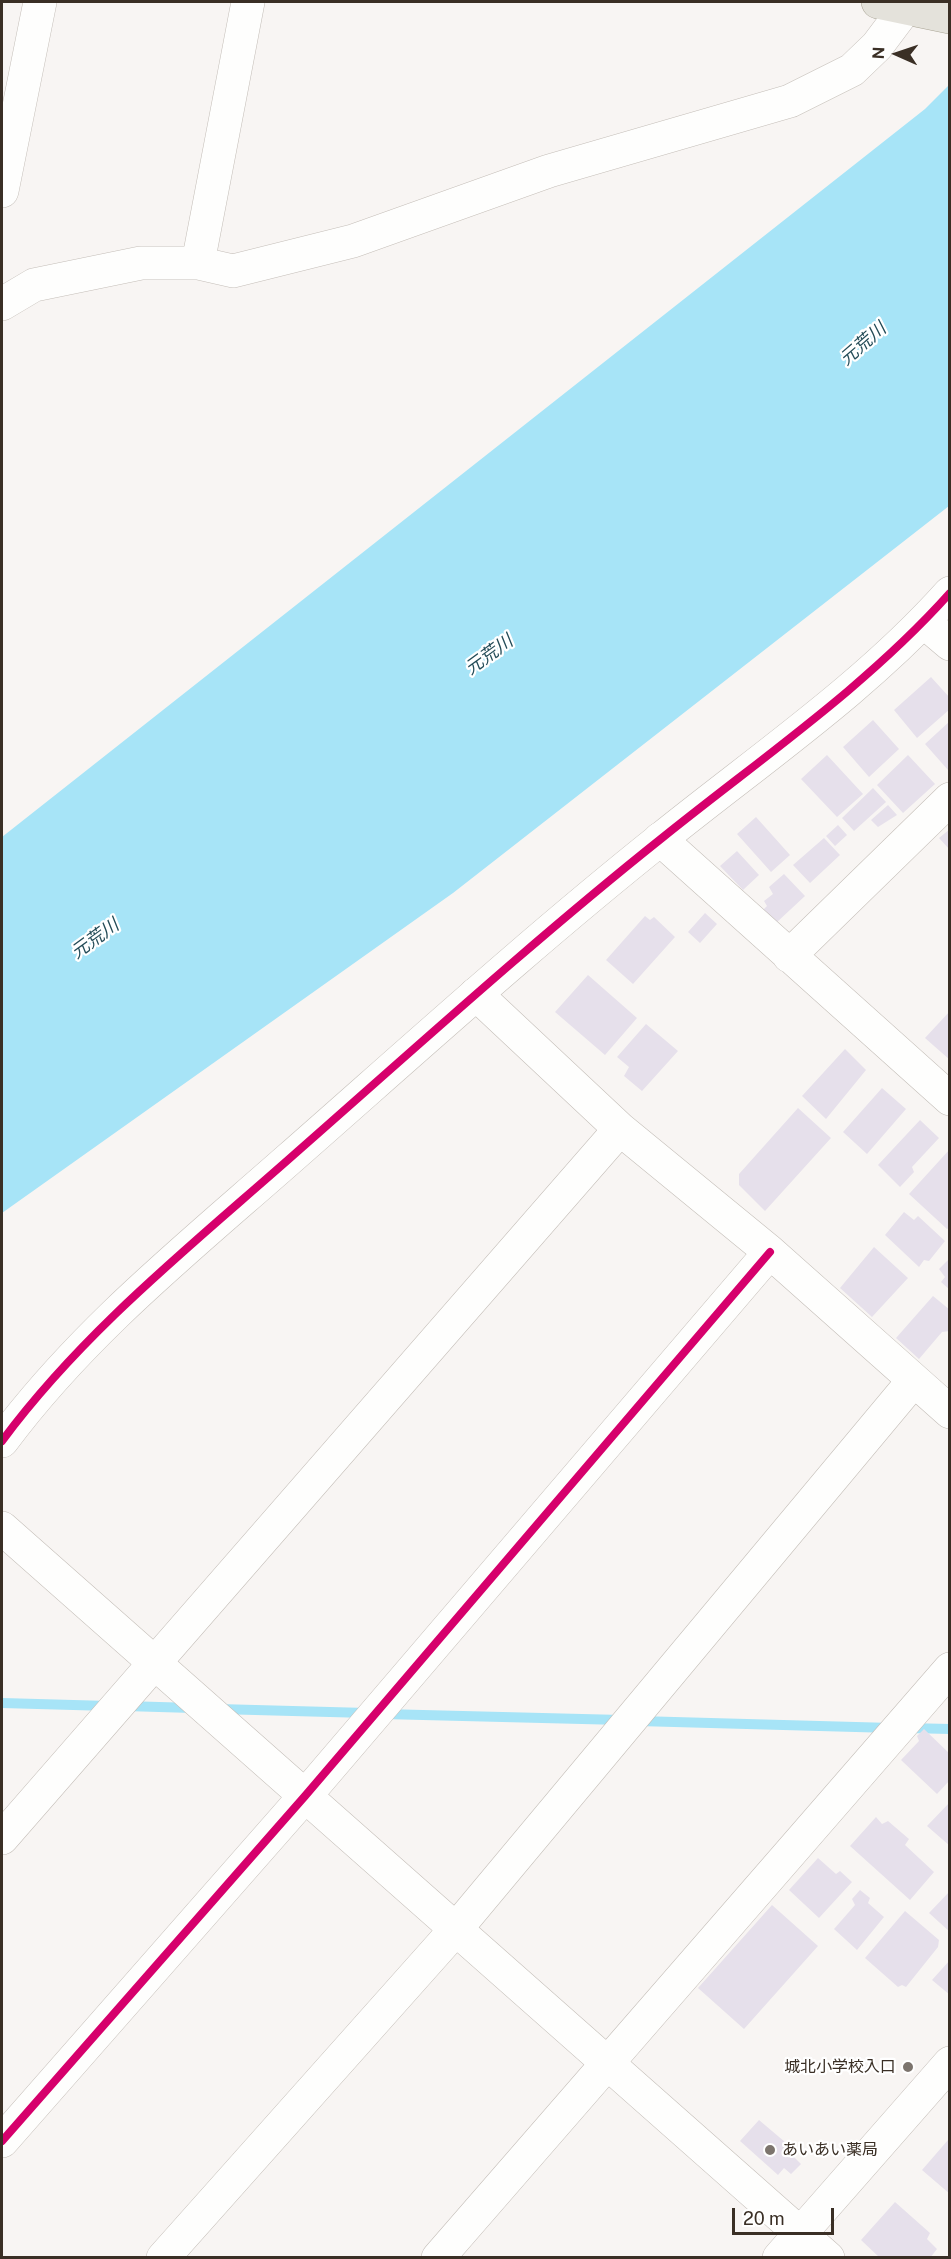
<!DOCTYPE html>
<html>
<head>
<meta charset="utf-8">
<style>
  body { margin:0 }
  #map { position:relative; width:951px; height:2259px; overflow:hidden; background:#f8f5f3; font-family:"Public Sans",sans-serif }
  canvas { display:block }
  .frame { position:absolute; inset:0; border:3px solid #3a2f25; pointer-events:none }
  .north { position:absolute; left:867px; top:24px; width:60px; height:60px; -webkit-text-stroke:4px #fff; paint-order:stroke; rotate:273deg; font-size:16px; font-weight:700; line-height:24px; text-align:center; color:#3a2f25 }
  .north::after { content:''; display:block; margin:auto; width:21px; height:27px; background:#3a2f25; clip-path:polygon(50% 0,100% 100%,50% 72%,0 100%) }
  .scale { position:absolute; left:732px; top:2208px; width:102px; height:27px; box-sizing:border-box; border:3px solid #3a2f25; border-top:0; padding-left:8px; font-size:18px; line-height:21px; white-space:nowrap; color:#3a2f25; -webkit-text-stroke:4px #fff; paint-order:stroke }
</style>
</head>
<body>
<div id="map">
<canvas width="951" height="2259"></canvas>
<div class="frame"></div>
<div class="north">N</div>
<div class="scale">20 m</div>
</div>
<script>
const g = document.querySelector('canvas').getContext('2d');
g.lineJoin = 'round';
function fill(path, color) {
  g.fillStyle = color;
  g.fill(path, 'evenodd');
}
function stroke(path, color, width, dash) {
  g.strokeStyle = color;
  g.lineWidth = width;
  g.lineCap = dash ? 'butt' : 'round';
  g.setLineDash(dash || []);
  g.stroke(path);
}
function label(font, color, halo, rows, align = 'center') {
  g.font = font + ' "Public Sans","Noto Sans JP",sans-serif';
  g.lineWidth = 4.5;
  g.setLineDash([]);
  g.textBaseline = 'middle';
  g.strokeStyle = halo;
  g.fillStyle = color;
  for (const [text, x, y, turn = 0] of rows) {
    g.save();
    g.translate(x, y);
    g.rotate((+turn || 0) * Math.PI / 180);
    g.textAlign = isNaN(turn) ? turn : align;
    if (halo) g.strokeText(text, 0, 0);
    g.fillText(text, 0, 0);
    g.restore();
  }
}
const water = new Path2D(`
  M949,85v421l-496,387 -451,320v-376l923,-728z`);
const stream = new Path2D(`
  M2,1703l107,3
  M125,1706l68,2
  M218,1709l149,4
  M383,1714l239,6
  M638,1721l254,7
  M907,1728l43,1`);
const building = new Path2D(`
  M931,677l19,21v11l-33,29 -23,-28z
  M873,720l26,29 -30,28 -26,-30z
  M950,721v47l-2,2 -23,-26z
  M827,755l36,39 -26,23 -36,-38z
  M908,755l27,29 -32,29 -26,-28z
  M873,788l13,14 -32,29 -12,-13z
  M888,805l9,10 -19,12 -7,-7z
  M756,817l34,38 -19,17 -34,-38z
  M838,825l9,10 -12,11 -9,-10z
  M950,829v21l-11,-12z
  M824,838l16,17 -30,28 -17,-18z
  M737,851l22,24 -16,15 -23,-24z
  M784,874l21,22 -29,27 -13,-13 4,-4 -3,-5 9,-7 -4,-7z
  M705,913l12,11 -17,19 -12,-11z
  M645,916l5,4 4,-3 21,20 -42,47 -27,-24z
  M588,975l49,43 -32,37 -50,-43z
  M950,1011v49l-25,-22z
  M646,1024l32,27 -36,40 -18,-15 5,-9 -12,-10z
  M845,1049l21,21 -40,49 -24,-23z
  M882,1088l24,21 -39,45 -24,-22z
  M798,1108l33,30 -66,73 -26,-26v-11z
  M920,1120l19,18 -27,29 2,5 -14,15 -22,-22z
  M950,1149v78l-3,2 -38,-35z
  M904,1212l10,8 4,-4 27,25 -16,20 -5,-1 -5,7 -34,-32z
  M874,1247l34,31 -36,39 -32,-29z
  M950,1258v32l-9,-8 4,-5 -6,-8z
  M933,1296l17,14v21l-8,1 -23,27 -23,-21z
  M924,1729l26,25v26l-13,14 -36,-34 18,-19 -2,-5z
  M950,1802v44l-23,-20z
  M876,1817l6,7 6,-3 21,18 -4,6 29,27 -24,28 -60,-54z
  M818,1858l18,16 4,-3 12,11 -33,36 -30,-28z
  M860,1890l10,8 -2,5 16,14 -27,33 -23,-21 21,-24 -3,-6z
  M950,1891v41l-21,-19z
  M772,1905l46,41 -74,83 -46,-41z
  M905,1911l34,29 -1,7 -32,40 -4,-2 -4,2 -33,-29z
  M950,1960v35l-18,-15z
  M759,2120l39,33 -4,4 7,7 -10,10 -7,-6 -6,7 -38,-34z
  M948,2140l2,2v52l-28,-24z
  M895,2202l35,31 -3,6 10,10 -7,9h-50l-19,-18z`);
const minor = new Path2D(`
  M2,191l38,-189
  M198,263l50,-261
  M2,304l32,-19 107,-22h57l35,8 120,-30 196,-70 241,-70 62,-31 25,-24 33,-44
  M924,622l26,22
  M660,839l290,260
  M789,956l161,-157
  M476,994l144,135 150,123 180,160
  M2,1838l618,-709
  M2,2141l303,-345 465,-544
  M163,2258l293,-329 458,-549
  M438,2258l512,-589`);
const tertiary = new Path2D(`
  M2,1441c80,-108 186,-193 287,-282 123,-108 245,-219 373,-321 98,-79 204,-151 288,-245
  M2,1528l826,730
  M779,2258l171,-195`);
const primary = new Path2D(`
  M878,2l72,15`);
const cycleway = new Path2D(`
  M2,1441c80,-108 186,-193 287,-282 123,-108 245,-219 373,-321 98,-79 204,-151 288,-245
  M2,2141l303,-345 465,-544`);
const markers = [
  [908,2067,6,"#7c746d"],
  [770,2150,6,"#7c746d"]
];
const poiNames = [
  ["城北小学校入口",896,2067],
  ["あいあい薬局",782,2150,"left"]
];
const waterNames = [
  ["元荒川",863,344,-41],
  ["元荒川",489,655,-36],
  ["元荒川",95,939,-36]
];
fill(water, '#a7e4f7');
stroke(stream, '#a7e4f7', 10);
fill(building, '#e6e0eb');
stroke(minor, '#c4beb8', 34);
stroke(tertiary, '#c4beb8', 34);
stroke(primary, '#a9a495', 34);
stroke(minor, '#fefefd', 33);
stroke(tertiary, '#fefefd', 33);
stroke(primary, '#e4e2db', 33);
stroke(cycleway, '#d6006c', 8);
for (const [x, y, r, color] of markers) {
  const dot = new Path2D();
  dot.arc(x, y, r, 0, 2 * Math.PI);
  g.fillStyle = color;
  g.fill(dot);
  stroke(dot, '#fff', 2);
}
label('16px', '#3a2f25', '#fff', poiNames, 'right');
label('italic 18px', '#244c58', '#fff', waterNames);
</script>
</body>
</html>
